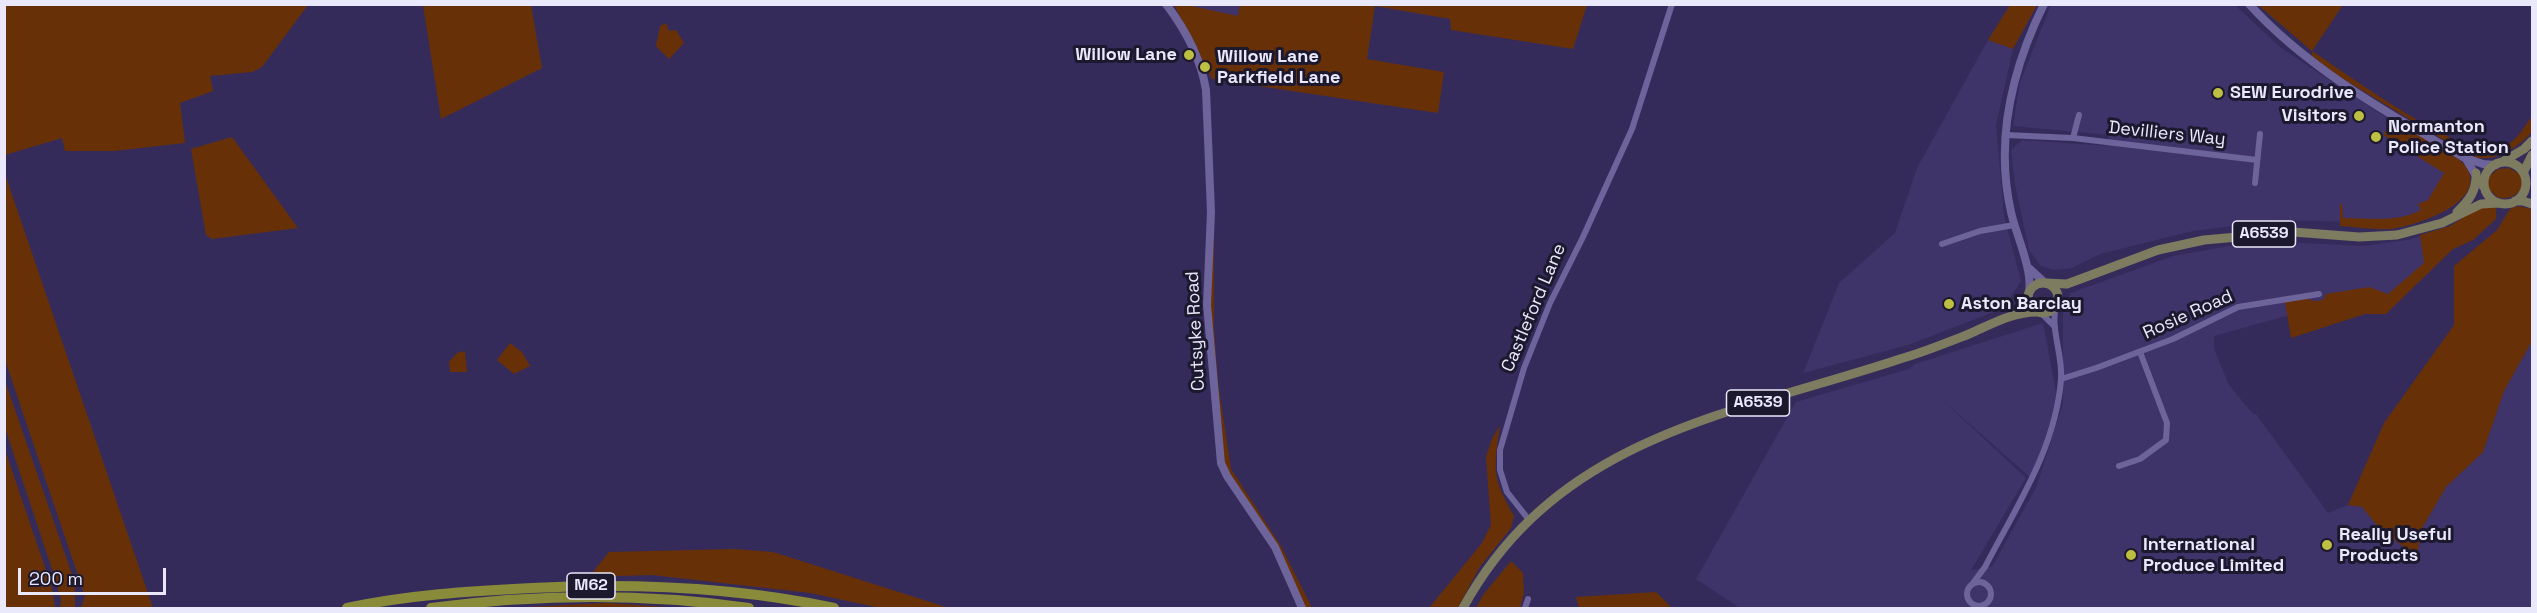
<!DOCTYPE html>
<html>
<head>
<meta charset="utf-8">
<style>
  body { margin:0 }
  #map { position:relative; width:2537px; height:613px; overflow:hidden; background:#352b5b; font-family:"Space Grotesk",sans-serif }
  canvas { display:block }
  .frame { position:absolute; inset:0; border:6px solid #eae8fb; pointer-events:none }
  .scale { position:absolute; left:18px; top:568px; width:148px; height:27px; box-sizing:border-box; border:3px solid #eae8fb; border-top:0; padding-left:8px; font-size:18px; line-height:21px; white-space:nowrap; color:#eae8fb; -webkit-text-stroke:4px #1c182e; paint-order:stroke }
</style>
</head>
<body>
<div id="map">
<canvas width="2537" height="613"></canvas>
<div class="frame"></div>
<div class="scale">200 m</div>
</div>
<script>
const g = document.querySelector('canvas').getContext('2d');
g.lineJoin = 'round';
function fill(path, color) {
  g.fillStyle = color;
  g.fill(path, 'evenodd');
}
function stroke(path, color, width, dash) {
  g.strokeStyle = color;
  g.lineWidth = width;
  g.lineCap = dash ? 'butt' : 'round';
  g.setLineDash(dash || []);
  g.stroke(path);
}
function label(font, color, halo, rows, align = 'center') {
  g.font = font + ' "Space Grotesk",sans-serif';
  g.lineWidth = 6;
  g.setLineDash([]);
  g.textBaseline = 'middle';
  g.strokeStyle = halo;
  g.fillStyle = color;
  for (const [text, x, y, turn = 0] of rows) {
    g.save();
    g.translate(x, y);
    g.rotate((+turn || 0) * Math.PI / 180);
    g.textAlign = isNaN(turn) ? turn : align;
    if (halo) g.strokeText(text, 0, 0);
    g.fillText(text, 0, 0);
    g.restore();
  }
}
const built = new Path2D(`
  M1183,5h57l-2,11z
  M2051,5h184l46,43 167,110 10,40 -66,25 -112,-3 -87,11 -93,23 -28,14 -19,2 -12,-4 -12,-16 -14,-66 -4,-34 11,-10 85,6 2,-11 -96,-9 7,-44z
  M1988,40l25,9 -17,76 8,91 17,65 -17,27 -96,37 -105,28 36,-90 56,-50 22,-65z
  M2451,228l-28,40 -34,31 -20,-6 -155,43v13l15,36 24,29h3l72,99 20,-8 14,2 18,22 36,27 5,-26 25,-43 37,-35 21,-61 28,-50v267h-792l-44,-29 100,-177 113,-33 6,-5 128,-41 15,80 -27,75 -93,-82 88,82 -55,92 21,-3 44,-79 27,-84v-94l8,-17 102,-37 85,-15 106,5 43,-6z`);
const green = new Path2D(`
  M5,4h303v1l-46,62 -10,5 -42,4 3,15 -33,12 5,40 -71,8h-49l-3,-13 -57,17z
  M1240,4l347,1 -14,44 -122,-19 -1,-11 -75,-13 -8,53 77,13 -6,41 -226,-34 -38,-74h13l51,11z
  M423,5h108l11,63 -101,51z
  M2010,5h27l-24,44 -25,-9z
  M2258,5h85l-31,46c37,24 145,105 184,98 19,-4 26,-19 36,-33v16c-17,18 -39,33 -64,23l-131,-80 -25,-19v-5z
  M666,23l3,8 7,-1 8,13 -15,16 -13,-13 4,-20z
  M2393,119c13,9 63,35 71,45 29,37 -48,62 -73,65 -17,1 -35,-2 -51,-3v-22h2l1,14c26,0 54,5 78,-8l-3,-6 10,-4 16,-27 -61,-38z
  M232,137l66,91 -86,11 -6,-4 -15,-86z
  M2509,168l11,6c7,16 -6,26 -21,24l-11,-9 -1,-11 11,-9z
  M5,174l148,434h-72l4,-12 -80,-236z
  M2481,206l15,1v12l-23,21 -20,9 -67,65h-21l-74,24 -6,-36 21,-5c6,5 11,5 18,2l2,-5 43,-7 19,7 36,-31 -4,-28 30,-9z
  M2517,206l15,3v132l-28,50 -21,61 -37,35 -25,43 -4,27 -37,-28 -18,-22 -14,-2 36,-82 70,-98v-59l43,-36 13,-21z
  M1214,227v102l4,53 13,87 50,77 31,62h-9l-29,-67 -49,-72 -16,-165z
  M510,343l12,9 8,14 -16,8 -17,-14z
  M465,351l2,21h-17l-1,-10 8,-9z
  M4,378l71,205v25h-15l1,-8 -6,-22 -50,-150z
  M1500,425c-6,45 -9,51 14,91l-3,12 -32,40 -21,40h-29l53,-65 9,-18 -5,-68 6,-18z
  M4,447l48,141 3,20h-50z
  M734,549l39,3 176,56h-68l-71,-15 -158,-18 -63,2 20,-25z
  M1511,561l12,12 1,20 -4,15h-44l7,-13z
  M1656,592l16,16h-93l-3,-11z
  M607,603l74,5h-182h6z`);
const street = new Path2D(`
  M2006,135l67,3 184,22
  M2073,138l6,-23
  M2255,183l5,-49
  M1942,244l38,-13 34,-6
  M2041,313l14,14
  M2061,379l35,-11 77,-29 65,-32 81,-13
  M2119,466l21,-7 26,-19 1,-17 -27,-71
  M1529,520l-22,-28 -7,-22v-20l24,-82 26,-65 33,-66 49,-108 40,-125
  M1967 594a12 12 0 1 1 24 0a12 12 0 1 1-24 0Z
  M1973,583l12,-16c31,-60 71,-119 76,-188 2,-24 -11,-50 -5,-73
  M1525,608l3,-9`);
const secondary = new Path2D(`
  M1166,4c19,25 35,55 40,86l5,122 -4,93 14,158 6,13 48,71 27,61
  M2249,4c59,65 139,109 214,153l20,7 13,1
  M2466,159l16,27
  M2030,269l15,14
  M2029,292c4,-22 -13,-57 -18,-80 -16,-71 1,-143 33,-208`);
const primary = new Path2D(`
  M2484 183a21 21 0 1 1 42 0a21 21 0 1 1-42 0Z
  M2502,162l22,-13 8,-8
  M2524,171l8,-16
  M2515,201h8l9,3
  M2457,212c12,-11 20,-22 19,-39
  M2028 298a15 15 0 1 1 30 0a15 15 0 1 1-30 0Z
  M2046,283l21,1 91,-34 46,-10 89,-8 66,5 38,-2 45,-12 39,-19 18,-1
  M1463,608c95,-173 268,-193 437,-249 24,-7 46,-16 69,-25 23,-10 43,-22 68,-22`);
const highway = new Path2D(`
  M347,608c60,-13 123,-17 185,-20 101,-5 203,-1 302,20
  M431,608c105,-14 213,-15 318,0`);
const markers = [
  [1189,55,6,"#bdbf43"],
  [1205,67,6,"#bdbf43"],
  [2218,93,6,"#bdbf43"],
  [2359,116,6,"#bdbf43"],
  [2376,137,6,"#bdbf43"],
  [1949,304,6,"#bdbf43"],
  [2327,545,6,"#bdbf43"],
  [2131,555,6,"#bdbf43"]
];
const shields = [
  [2264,234,63],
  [1758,403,63],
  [591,586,48]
];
const shieldNames = [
  ["A6539",2264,234],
  ["A6539",1758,403],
  ["M62",591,586]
];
const poiNames = [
  ["Willow Lane",1177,55,"right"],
  ["Willow Lane",1217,57],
  ["Parkfield Lane",1217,78],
  ["SEW Eurodrive",2230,93],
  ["Visitors",2347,116,"right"],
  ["Normanton",2388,127],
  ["Police Station",2388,148],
  ["Aston Barclay",1961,304],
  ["Really Useful",2339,535],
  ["Products",2339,556],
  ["International",2143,545],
  ["Produce Limited",2143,566]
];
const streetNames = [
  ["Devilliers Way",2167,134,6],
  ["Castleford Lane",1534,308,-67],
  ["Rosie Road",2188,315,-24],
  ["Cutsyke Road",1196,331,-93]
];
fill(built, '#3e346a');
fill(green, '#683007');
stroke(street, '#6c649a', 6);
stroke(secondary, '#6c649a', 8);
stroke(primary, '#7d7b60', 9);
stroke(highway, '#898b3a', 10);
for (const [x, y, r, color] of markers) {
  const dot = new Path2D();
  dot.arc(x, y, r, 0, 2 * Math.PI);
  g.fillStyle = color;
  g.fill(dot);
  stroke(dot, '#1c182e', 2);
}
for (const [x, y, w] of shields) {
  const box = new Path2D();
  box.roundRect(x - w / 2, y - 13, w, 26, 4.5);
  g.fillStyle = '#1c182e';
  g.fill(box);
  stroke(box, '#eae8fb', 1.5);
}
label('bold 16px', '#eae8fb', null, shieldNames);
label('bold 18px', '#eae8fb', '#1c182e', poiNames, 'left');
label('18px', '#eae8fb', '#1c182e', streetNames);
</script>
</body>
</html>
